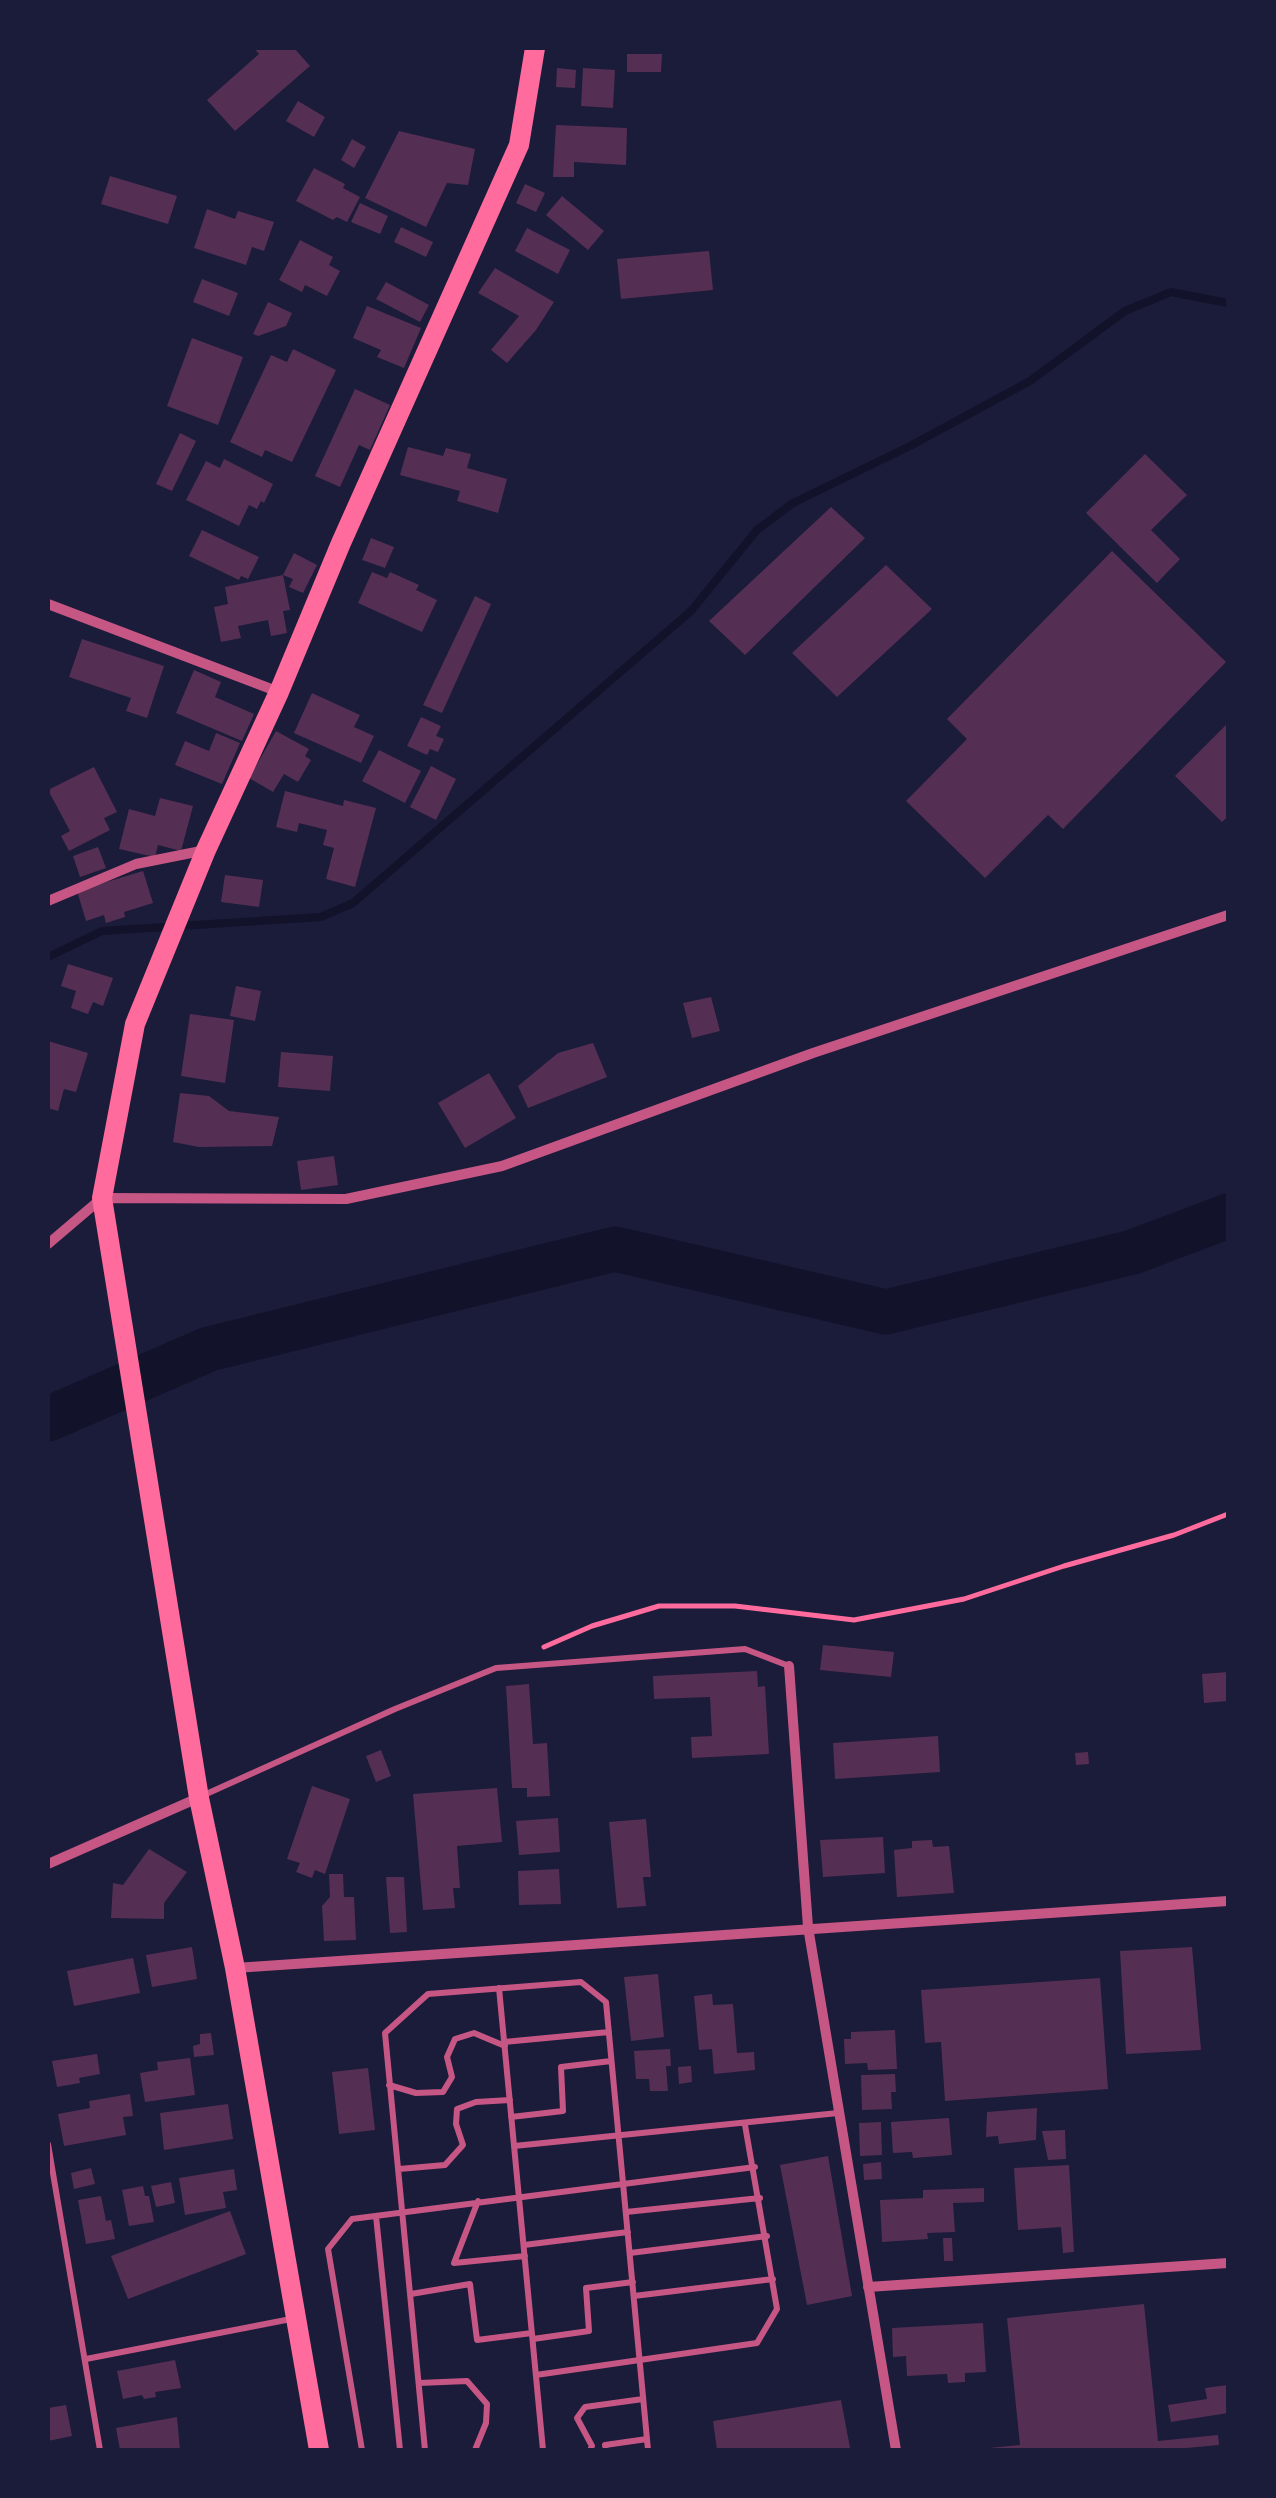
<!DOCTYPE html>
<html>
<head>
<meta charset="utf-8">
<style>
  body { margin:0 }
  #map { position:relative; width:1276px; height:2498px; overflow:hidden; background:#1b1b3a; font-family:Rubik,sans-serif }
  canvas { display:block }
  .frame { position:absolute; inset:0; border:50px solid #1b1b3a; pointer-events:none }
</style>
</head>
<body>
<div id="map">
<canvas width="1276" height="2498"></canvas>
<div class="frame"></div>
</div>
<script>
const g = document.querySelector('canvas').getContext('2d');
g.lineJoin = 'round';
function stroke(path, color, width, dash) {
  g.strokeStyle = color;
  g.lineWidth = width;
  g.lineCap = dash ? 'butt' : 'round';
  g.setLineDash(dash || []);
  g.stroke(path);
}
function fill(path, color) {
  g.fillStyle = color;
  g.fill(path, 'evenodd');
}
const stream = new Path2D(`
  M48,957l54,-26 219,-14 32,-14 338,-292 66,-81 36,-27 117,-57 120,-65 95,-70 46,-19 57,11`);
const river = new Path2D(`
  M48,1419l161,-70 406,-100 271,63 247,-60 95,-36`);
const building = new Path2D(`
  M254,48h40l16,18 -75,65 -28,-31 52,-46z
  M627,54h35l-1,18h-34z
  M557,68l19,2 -1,18 -19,-1z
  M583,68l32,2 -2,38 -32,-2z
  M298,101l27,16 -11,20 -28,-16z
  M556,125l71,3 -1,37 -52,-3v15h-21z
  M399,131l76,18 -7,36 -21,-2 -21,44 -61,-29z
  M352,139l14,8 -12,21 -13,-8z
  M314,168l31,16 -2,4 17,9 -13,25 -10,-5 -4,3 -37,-19z
  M110,176l67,20 -9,28 -67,-20z
  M525,184l20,9 -9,19 -20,-9z
  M562,196l42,35 -16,19 -42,-35z
  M360,203l28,13 -8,18 -29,-12z
  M207,209l28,10 3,-8 36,11 -10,29 -12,-4 -6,18 -52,-17z
  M401,227l32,15 -7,15 -32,-15z
  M527,228l43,22 -12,24 -43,-23z
  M300,240l33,17 -4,8 11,6 -13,25 -22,-11 -3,7 -23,-12z
  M709,251l4,39 -92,9 -4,-40z
  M495,268l59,34 -18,28 -29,33 -16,-13 28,-34 -41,-23z
  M202,279l36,14 -9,23 -36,-14z
  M386,282l43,23 -9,17 -44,-23z
  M268,302l24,11 -6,13 -28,10 -5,-2z
  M367,306l54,22 -17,40 -27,-11 4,-7 -28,-12z
  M192,338l51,19 -25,68 -51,-19z
  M293,349l43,21 -44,92 -27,-12 -3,7 -32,-15 41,-87 16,7z
  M355,389l35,16 -20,45 -11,-5 -19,42 -25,-11z
  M180,433l16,8 -24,50 -16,-7z
  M408,447l35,9 3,-8 25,6 -4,14 40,11 -9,34 -41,-12 3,-10 -60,-16z
  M1145,454l42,41 -36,35 29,29 -23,24 -71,-70z
  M224,459l49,25 -9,19 -3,-2 -4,8 -8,-4 -10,21 -53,-26 20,-39 14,7z
  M831,507l34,31 -120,117 -36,-34z
  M202,530l57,27 -11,22 -7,-3 -2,4 -50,-24z
  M371,538l23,9 -9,21 -23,-8z
  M1112,551l114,111 -163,167 -15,-14 -63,63 -79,-77 61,-62 -20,-20z
  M294,553l23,12 -14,28 -14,-6 4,-8 -10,-4z
  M886,565l46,44 -95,88 -45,-44z
  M372,572l15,6 3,-6 29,13 -3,5 21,10 -15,32 -64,-29z
  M283,575l7,35 -7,1 4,22 -16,3 -3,-16 -30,6 3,12 -20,4 -7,-35 14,-3 -3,-17z
  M475,596l16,8 -49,109 -19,-8z
  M82,639l82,27 -17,52 -21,-7 5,-13 -62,-21z
  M194,670l27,12 -6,15 39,17 -12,27 -66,-28z
  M312,693l48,22 -6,12 20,9 -13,27 -67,-30z
  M421,717l20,9 -5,10 8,3 -6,13 -8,-3 -3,6 -20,-9z
  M1228,723v93l-6,6 -47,-46z
  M276,731l33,18 -4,7 6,4 -13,22 -14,-8 -11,18 -24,-14z
  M216,733l24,10 -18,41 -47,-19 10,-24 24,10z
  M379,750l42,21 -16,32 -43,-22z
  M431,766l25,13 -20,41 -26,-13z
  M94,767l23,45 -13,6 6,12 -41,21 -8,-15 9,-5 -22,-41z
  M285,791l58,15 1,-6 32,8 -21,79 -29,-8 8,-31 -11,-3 4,-15 -28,-7 -2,9 -21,-5z
  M160,798l33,8 -12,45 -23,-6 -3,12 -36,-8 10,-40 26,7z
  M98,847l8,21 -26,9 -7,-21z
  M143,871l10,32 -29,9 1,5 -19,6 -2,-8 -18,6 -9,-30z
  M225,875l38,5 -4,27 -38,-5z
  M68,964l45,14 -10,28 -10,-4 -5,12 -17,-6 5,-17 -15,-5z
  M236,986l25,5 -6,30 -25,-5z
  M711,997l9,34 -28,7 -9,-35z
  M190,1014l44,6 -9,63 -44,-7z
  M48,1041l40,12 -12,39 -12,-3 -6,22 -10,-3z
  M593,1043l14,34 -79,31 -10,-22 40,-33z
  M281,1052l52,4 -3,35 -52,-4z
  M489,1073l27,45 -51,30 -27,-45z
  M180,1093l29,3 20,15 50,6 -7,29 -73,1 -26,-5z
  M334,1156l4,29 -37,5 -4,-29z
  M823,1645l71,7 -3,25 -71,-7z
  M757,1671l1,16 7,-1 4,68 -77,4 -1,-21 21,-1 -2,-39 -56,2 -1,-23z
  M1228,1672v29l-24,2 -2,-29z
  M529,1684l4,60 14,-1 3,53 -23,1v-9h-15l-6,-102z
  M938,1736l2,36 -105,7 -2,-36z
  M381,1750l10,26 -15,6 -10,-26z
  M1088,1752l1,12 -13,1 -1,-12z
  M312,1786l38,13 -25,75 -10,-4 -3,8 -16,-6 4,-9 -13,-4z
  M497,1788l5,54 -45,4 3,42h-7l2,20 -32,2 -10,-116z
  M558,1818l2,34 -41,3 -3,-34z
  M646,1819l5,58h-8l3,29 -29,2 -8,-86z
  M883,1837l2,36 -62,4 -3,-37z
  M932,1840l1,7 16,-1 5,47 -57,4 -3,-47 18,-2v-7z
  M149,1849l38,23 -23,31v16l-53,-1 2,-35 10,2z
  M559,1869l2,35 -42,1 -1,-34z
  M329,1874h14l1,23h10l2,43 -32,1 -2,-35 8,-9z
  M386,1877h18l3,55 -17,1z
  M192,1947l5,32 -45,8 -6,-32z
  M1192,1947l9,103 -75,4 -6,-103z
  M133,1958l7,35 -66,13 -7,-35z
  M658,1974l6,63 -33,4 -7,-64z
  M1100,1978l8,111 -163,12 -4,-59 -16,1 -4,-53z
  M712,1994l1,11 20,-1 4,49 17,-1 1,18 -41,4 -2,-25 -13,1 -5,-54z
  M895,2030l2,39 -29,1 -1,-7 -22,1 -1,-25h7v-7z
  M211,2033l3,22 -20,2 -1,-11 7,-2v-10z
  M670,2049l1,17h-5l2,25h-18l-1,-12h-13l-2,-28z
  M97,2054l3,20 -21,4 1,5 -23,4 -5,-26z
  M190,2058l5,37 -50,7 -5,-29 18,-3 -1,-8z
  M691,2066l1,16 -13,2 -1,-17z
  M368,2068l7,62 -36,4 -7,-62z
  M895,2074l1,18h-5l1,17 -30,1 -1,-35z
  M130,2094l3,22 -10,1 3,18 -62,11 -6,-32 32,-6 -1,-7z
  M228,2104l5,35 -69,11 -4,-37z
  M1037,2108l-1,32 -37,4 -1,-8 -12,1 1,-25z
  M949,2118l3,37 -39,3 -1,-6 -19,1 -2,-31z
  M881,2122l1,33 -22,1 -1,-33z
  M1065,2130l1,29 -18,1 -6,-29z
  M828,2156l24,140 -45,9 -27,-140z
  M881,2162l1,17 -18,1 -1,-16z
  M1069,2165l5,87 -11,1 -2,-26 -43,3 -4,-62z
  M91,2168l4,16 -21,5 -3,-16z
  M234,2169l3,21 -14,2 3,16 -41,7 -6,-37z
  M171,2182l4,21 -19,4 -5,-21z
  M143,2186l2,10h4l5,26 -25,4 -7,-36z
  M984,2188v14l-31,1 2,29 -28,1 1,6 -46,3 -2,-42 43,-2v-8z
  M101,2196l5,25 5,-1 4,19 -29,5 -8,-44z
  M230,2211l16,43 -118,45 -17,-43z
  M943,2238h9l1,23h-9z
  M1144,2304l14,137 60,-6 1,10 -54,5h-176v-2l31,-3 -13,-127z
  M983,2323l3,49 -21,1v9l-17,1 -1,-9 -40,2 -1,-20 -13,1 -1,-29z
  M175,2360l6,28 -26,4 1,5 -12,2 -2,-4 -19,4 -6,-28z
  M1228,2385v28l-57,9 -3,-17 39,-6 -2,-11z
  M841,2400l9,48 -133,2 -4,-29z
  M66,2405l6,31 -24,5v-33z
  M177,2417l3,33h-60l-4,-22z`);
const path = new Path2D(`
  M544,1647l48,-21 67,-20h76l119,14 110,-21 100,-33 110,-31 54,-21`);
const service = new Path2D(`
  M204,1795l191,-86 101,-41 249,-19 44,17
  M499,1988l44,462
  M504,2042l105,-10
  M389,2085l27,8 27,-1 9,-15 -5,-20 8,-18 19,-6 31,13
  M511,2117l52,-6 -2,-44 50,-6
  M48,2144l52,306
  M514,2146l324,-33
  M399,2169l46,-4 18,-20 -7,-21 1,-15 19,-7 34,-2
  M478,2201l-24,62 71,-7
  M626,2212l134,-14
  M376,2216l24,234
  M524,2245l104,-13
  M630,2253l137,-17
  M411,2294l59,-10 7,56 55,-7
  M634,2296l139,-17
  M533,2339l56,-8 -3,-43 47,-6
  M86,2359l205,-40
  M536,2375l221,-32 20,-34 -32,-184
  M419,2383l48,-2 20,23 -1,19 -11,27
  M362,2450l-34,-201 24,-30 403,-52
  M425,2450l-40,-417 43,-39 153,-12 25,20 42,448
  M590,2450l2,-4 -15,-28 8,-11 58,-8
  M606,2450l-1,-5 42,-6`);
const minor = new Path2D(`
  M48,604l231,88
  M48,901l88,-37 70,-14
  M48,1244l54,-46 244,1 156,-33 311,-113 415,-138
  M789,1666l19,261 88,523
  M48,1864l150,-66
  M235,1968l993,-67
  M868,2287l360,-24`);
const primary = new Path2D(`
  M319,2450l-84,-482 -36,-170 -97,-600 33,-174 71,-174 73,-158 62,-149 178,-398 16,-97`);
stroke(stream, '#12122b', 8);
stroke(river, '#12122b', 45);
fill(building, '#542f53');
stroke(path, '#ff6b9d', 5);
stroke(service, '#c65784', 6);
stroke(minor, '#c65784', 10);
stroke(primary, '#ff6b9d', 20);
</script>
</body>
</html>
